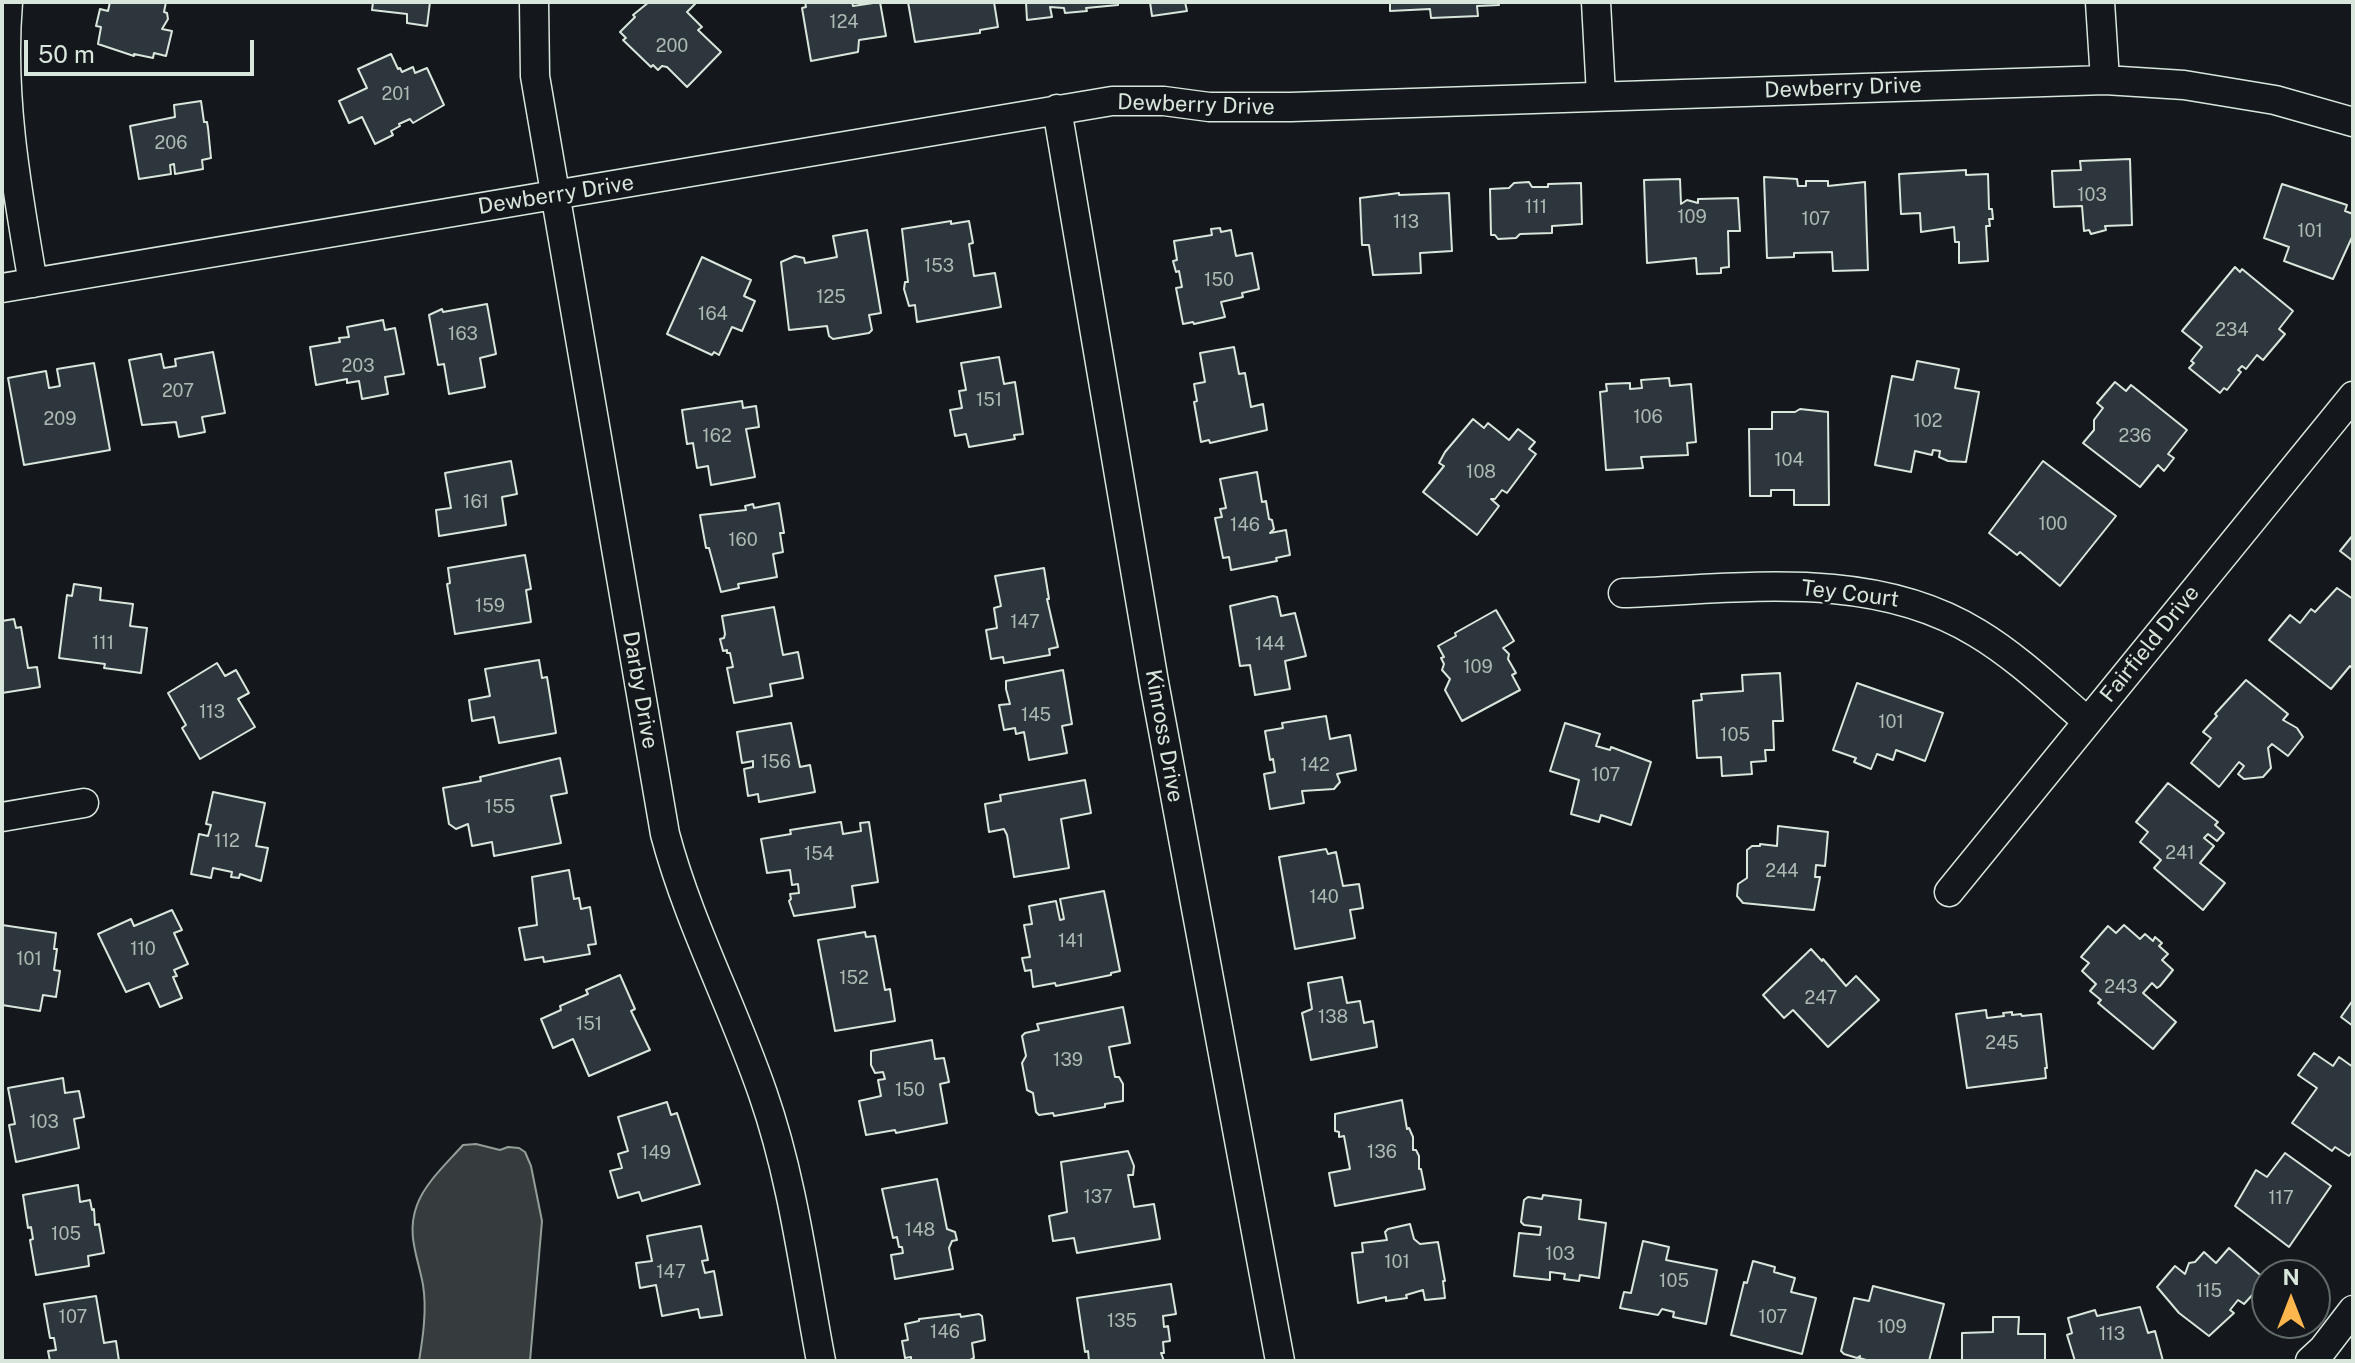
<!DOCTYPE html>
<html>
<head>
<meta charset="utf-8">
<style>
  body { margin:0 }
  #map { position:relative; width:2355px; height:1363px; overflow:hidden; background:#14181c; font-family:"Public Sans",sans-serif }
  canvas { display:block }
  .frame { position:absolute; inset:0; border:4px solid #d8e6dc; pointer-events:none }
  .north { position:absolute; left:2251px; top:1259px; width:80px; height:80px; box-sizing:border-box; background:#14181c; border:2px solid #626a69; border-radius:50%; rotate:0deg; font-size:22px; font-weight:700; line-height:32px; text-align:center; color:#d8e6dc }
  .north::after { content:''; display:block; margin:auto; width:28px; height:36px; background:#ffb74d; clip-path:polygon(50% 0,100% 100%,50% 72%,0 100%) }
  .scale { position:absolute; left:24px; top:40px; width:230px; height:36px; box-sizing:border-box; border:4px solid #d8e6dc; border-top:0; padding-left:10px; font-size:24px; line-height:28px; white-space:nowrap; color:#d8e6dc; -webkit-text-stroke:6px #14181c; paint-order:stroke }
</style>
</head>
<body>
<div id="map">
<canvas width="2355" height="1363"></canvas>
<div class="frame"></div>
<div class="north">N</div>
<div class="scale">50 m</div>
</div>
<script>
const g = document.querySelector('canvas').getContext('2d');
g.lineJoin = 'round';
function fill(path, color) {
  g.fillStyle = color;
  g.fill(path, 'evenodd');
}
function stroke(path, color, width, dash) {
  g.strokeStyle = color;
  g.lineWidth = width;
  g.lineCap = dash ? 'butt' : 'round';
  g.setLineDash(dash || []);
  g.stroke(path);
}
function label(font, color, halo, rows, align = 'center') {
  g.font = font + ' "Public Sans",sans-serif';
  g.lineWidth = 6;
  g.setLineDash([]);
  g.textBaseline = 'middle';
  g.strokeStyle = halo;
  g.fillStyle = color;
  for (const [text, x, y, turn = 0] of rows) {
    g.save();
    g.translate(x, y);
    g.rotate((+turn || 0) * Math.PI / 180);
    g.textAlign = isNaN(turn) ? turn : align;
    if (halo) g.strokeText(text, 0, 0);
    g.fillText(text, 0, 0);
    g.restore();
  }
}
const water = new Path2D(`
  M476,1144l24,6 8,-3 11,1 6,4 6,14 11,55 -12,140h-111c4,-24 8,-52 4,-76 -5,-28 -17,-51 -6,-80 8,-22 30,-42 46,-60z`);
const building = new Path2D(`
  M110,2h56l-2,10 3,1 1,6 -6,10 10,2 -6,25 -12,-3 -1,5 -19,-4v2l-36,-12 3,-17 -5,-1 4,-17 8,2z
  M373,2h57l-3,24 -20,-3v-9l-35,-4z
  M649,2h43l3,2 -8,8 15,15 -4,3 23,22 -34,35 -20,-20 -5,-1 -4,4 -5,-5 -2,2 -28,-27 3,-2 -6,-6 15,-15 -2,-2z
  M805,2h47l1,4 27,-4 6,34 -27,4 -1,12 -47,9 -9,-53 4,-1z
  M908,2h86l4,25 -18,3v3l-65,9z
  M1026,2h92v3l-32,3 1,3 -22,2 -1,-5 -14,-1 2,10 -25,3z
  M1150,2h35l2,9 -35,5z
  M1390,2h108l1,3 -22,1 1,10 -47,2 -1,-9 -40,2z
  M391,54l7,15 2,-1 2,4 11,-5 2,6 12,-5 17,37 -31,18 -3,-4 -11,5 1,2 -9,5 2,4 -18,9 -13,-27 -13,6 -10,-22 28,-13 -9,-19z
  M201,101l3,21h3l1,6 3,30 -9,2 1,9 -28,5 -1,-10 -4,1 1,9 -32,5 -9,-53 45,-9 -1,-12z
  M2130,159l2,66 -27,1 1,4 -15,4 -2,-4 -5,1 -2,-25 -28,1 -2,-36 29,-1 -1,-9z
  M1966,170v5l22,-1 1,35h3l1,10h-4l1,7h-4l2,35 -29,2v-21h-4l-1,-15 -33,5 -1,-19 -19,1 -2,-40z
  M1764,177l33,2 1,7h8v-5h22v5l37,-4 3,88 -35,1 -1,-19 -38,1v4l-27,1z
  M1680,179l1,25 6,-4 11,3v-4l40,-1 2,33h-12l1,36 -8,1v5l-24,1 -1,-16 -49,5 -3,-83z
  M1529,182l3,5h16v-3l33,-1 1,41 -30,2v7l-32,1 -4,4 -18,1 -3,-4h-4l-1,-46 19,-1 5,-5z
  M2282,184l65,21 -2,6 8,3v21l-20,44 -49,-18 5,-14 -25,-9z
  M1399,193v2l50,-2 3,58 -32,2 1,20 -48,2 -4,-30h-7l-2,-47z
  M951,221v3l18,-3 4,22 -4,1 5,32 21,-3 6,34 -84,15 -2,-17 -6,1 -5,-17 1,-7h3l-6,-53z
  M1220,228l1,4 10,-2 5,26 16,-3 7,36 -17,4 1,4 -22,5 4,15 -31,7 -1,-2 -10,2 -7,-36 6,-1 -3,-16 -3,1 -3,-11 4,-1 -3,-19 38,-6 -1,-6z
  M867,230l14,83 -12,2 3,15 -3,3 -36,6 -4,-3 -2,-10 -38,4 -8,-68 14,-6 9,2 1,5 32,-6 -4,-21z
  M702,257l49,23 -7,16 11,5 -13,30 -10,-4 -13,28 -5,-3 -2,3 -45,-21z
  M2235,267l5,5 2,-3 51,42 -14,18 6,5 -22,26 -6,-5 -11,14 -4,-3 -4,4 3,2 -14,18 -3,-2 -4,5 -31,-25 5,-5 -3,-2 11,-14 -20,-16z
  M487,304l9,50 -16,4 5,29 -36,7 -5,-30 -6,1 -9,-50 13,-6 1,3z
  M383,320l2,10 10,-2 9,46 -19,3 3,17 -26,5 -3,-18 -12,2v-4l-31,6 -6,-38 30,-5 -1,-4 10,-1 -2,-10z
  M1234,347l5,27 6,-1 6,34 12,-3 4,26 -57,13 -1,-3 -8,2 -7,-40 3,-1 -3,-17 11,-2 -5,-29z
  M213,352l12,61 -23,4 3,15 -26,5 -3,-15 -34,3 -13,-65 32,-6 3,14 12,-2 -1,-7z
  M999,357l5,27 11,-2 8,52 -9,1 1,4 -46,8 -3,-13 -11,2 -5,-26 12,-2 -3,-17 7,-1 -5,-27z
  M1917,361l42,8 -4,19 24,4 -13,70 -18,-1 -9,-4 1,-6 -7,-1 -1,5 -17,-4 -4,21 -36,-7 17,-89 21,4z
  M94,363l16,87 -86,15 -16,-87 38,-7 3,17 11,-2 -3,-17z
  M1669,378l1,8 21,-2 5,58 -9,1 1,12 -47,2 2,11 -37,2 -6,-78 7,-1 -1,-7 24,-1v6l12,-1 -1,-8z
  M2115,382l11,9 5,-6 56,45 -19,24 6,4 -10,13 -6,-6 -18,22 -57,-44 11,-13v-10l9,-12 -6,-5z
  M742,401l1,7 13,-2 3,21 -13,2 9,48 -44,8 -3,-19 -11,2 -4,-25 -6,1 -5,-34z
  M1800,409l28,3 1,93h-35v-15h-23v6h-21l-1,-67h23v-17h23z
  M1473,419l11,9 4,-5 21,17 9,-11 17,13 -6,7 7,5 -29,39 -5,-3 -7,9h-4l8,7 -22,29 -54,-43 21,-26 -5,-3 6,-11z
  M511,461l6,33 -15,3 4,28 -67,11 -3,-26 15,-2 -6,-35z
  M2043,461l73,55 -56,70 -40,-34 -3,3 -28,-22z
  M1257,472l5,30 4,-1 3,18 3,1 2,9 -4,4 16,-3 4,25 -14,3 1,3 -46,9 -2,-13 -6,1 -8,-40 7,-1 -2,-8 6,-1 -6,-29z
  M779,503l5,30h-4l3,19 -10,2 4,23 -39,7 1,4 -18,4 -12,-44h-3l-6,-33 46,-5 -1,-4 8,-2 1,4z
  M2353,535v26l-13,-10z
  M525,555l6,34 -5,1 5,32 -76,12 -8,-50 3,-1 -2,-15z
  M1044,568l5,31h-2l11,48 -9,2 1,6 -46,8 -1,-6 -12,2 -5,-29 11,-2 -3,-20 7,-2 -6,-30z
  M74,584l27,4 -1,12 33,4 -3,22 17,2 -6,45 -37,-5 1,-4 -46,-6 8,-63 5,1z
  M2337,588l16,11v70l-3,-3 -19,23 -62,-49 21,-25 10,8 11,-14 4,3z
  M1273,596l4,1 4,19 14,-3 11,43 -21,5 5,28 -35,6 -5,-30 -10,1 -10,-60z
  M774,607l9,48 15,-3 5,26 -33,6 2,12 -38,7 -7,-35 6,-1 -3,-14h-3v-3l-4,1 -3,-12 4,-1 1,-4 -3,-18z
  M1496,610l18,31 -11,7 6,6 -1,5 8,14 -4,2 8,15 -58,31 -17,-31 5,-11 -8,-9 2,-6 -3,-6 3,-1 -6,-11 18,-10 -1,-3z
  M14,619l2,9 5,-1 7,41 9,-1 3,20 -38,6v-72z
  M539,660l3,18 5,-1 9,56 -57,10 -5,-26 -22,4 -3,-21 21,-4 -5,-27z
  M217,663l8,13 11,-6 13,23 -11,6 17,28 -55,32 -18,-31 4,-3 -18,-32z
  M1063,670l9,54 -10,2 5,27 -38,7 -5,-28 -8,2 -1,-6 -11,2 -5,-25 11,-1 -4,-15v-8z
  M1780,673l3,48h-10l1,29h-9l1,11 -15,1 1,12 -30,2 -1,-19 -24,1 -4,-57 9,-1 -1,-6 42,-3 -1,-16z
  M2246,680l42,34 -5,6 14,8 6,9 -15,19 -16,-12 -4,4 3,20 -8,9 -19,2 -6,-5 6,-8 -5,-4 -20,25 -28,-24 20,-25 -8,-6 14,-16 -2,-2z
  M1857,683l86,30 -18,48 -29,-11 -3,10 -16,-6 -6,15 -17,-7 2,-4 -23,-8z
  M1326,716l4,23 20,-4 6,35 -19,4 3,8 -6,7 -32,2 2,12 -34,6 -6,-35 11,-2 -2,-13 -3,1 -5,-29 18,-3 -1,-5z
  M791,723l9,44 10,-2 5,27 -56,10 -1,-8 -10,2 -4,-27 9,-2v-6l-11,2 -5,-31z
  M1565,723l35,11 -4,12 14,4 1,-3 40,15 -20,63 -30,-10 -2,7 -28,-8 8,-34 -29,-9z
  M560,758l7,35 -16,3 10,47 -67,13 -2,-14 -20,4 -4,-22 -12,5 -7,-5 -6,-36 38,-7 -1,-4z
  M1085,780l6,33 -30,6 8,49 -55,9 -7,-42 -3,-6 -15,3 -4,-28 16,-3 -1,-6z
  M2168,783l50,39 -3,3 9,8 -7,8 -9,-7 -4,4 10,8 -14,17 25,20 -22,27 -49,-42 7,-8 -21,-18 8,-10 -12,-10z
  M213,792l52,11 -9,43 12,2 -7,33 -21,-7 -1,4 -8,-1 1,-5 -19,-4 -2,10 -20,-4 8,-40 9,2 3,-11 -5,-1z
  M841,822l2,12 18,-3 -1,-8 9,-1 9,60 -26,4 3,21 -61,9 -5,-15 2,-2 -1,-5 9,-1 -1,-9 -6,1 -2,-15 -23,3 -6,-34 30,-5 -1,-4z
  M1778,826l50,6 -3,34 -9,-1 -1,12h5l-6,33 -71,-7 -6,-7 1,-12 9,-6v-28l5,-4h8v-2l17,2z
  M1326,849l2,5 8,-2 7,34 16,-2 4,24 -13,2 5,28 -60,11 -16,-92z
  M569,870l5,29 5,-1 2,11 9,-2 6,37 -8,1 2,9 -46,8 -1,-5 -18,3 -6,-32 18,-3 -5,-48z
  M1104,891l16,80 -9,2v2l-55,11 -1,-3 -22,4 -2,-17 -6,1 -3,-13 8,-1 -6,-32 8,-1 -3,-18 27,-5 4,19 4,-1 -4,-20z
  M172,910l10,20 -8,3 14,31 -14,6 3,6 -4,1 9,21 -22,9 -11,-24 -23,9 -28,-58 33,-15 3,7z
  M2,925l54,8 -2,16h3l-3,21 6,1 -4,26 -13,-2 -3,16 -38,-6z
  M2124,925l16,14 5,-5 8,7 2,-4 7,6 -3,3 9,8 -6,6 11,10 -13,16 -3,2 -5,-5 -9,10 33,29 -23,27 -55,-46 3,-3 -11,-9 6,-7 -14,-13 7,-8 -8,-6 27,-31 8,7z
  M865,932l1,5 9,-1 10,54 5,-1 5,32 -60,10 -17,-91z
  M1811,949l11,12 1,-2 23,27 10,-10 23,24 -51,47 -35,-37 -9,8 -21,-23z
  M620,975l15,34 -4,2 19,39 -61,26 -16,-37 -20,9 -12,-29 20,-9 -1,-4 28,-12 -2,-4z
  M1342,977l5,26 13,-2 4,22 9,-2 4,26 -66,13 -9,-47 10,-4 -4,-26z
  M2353,1000v26l-12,-9z
  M1123,1007l7,36 -21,4 6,30h4l4,7v17l-18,3v3l-51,9 -1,-3 -14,2 -3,-3 -3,-19 -6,-3 -5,-27 4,-7 -4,-20 3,-3 14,-3 -2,-6z
  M1986,1010l1,8 17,-2 -1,-3 9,-1v3l9,-1 1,2 19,-2 6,54h-2l1,10 -79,10 -11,-74z
  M932,1040l3,19 9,-1 5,24 -9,2 7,39 -51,10 -1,-3 -29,5 -7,-34 22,-5 -3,-16 7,-1 -2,-7 -8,1 -4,-8v-14z
  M2314,1053l19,13 6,-9 14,10v84l-4,5 -14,-9 -3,4 -40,-28 25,-35 -19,-13z
  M63,1078l2,15 14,-2 5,26 -10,2 5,29 -63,14 -7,-37 6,-1 -7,-36z
  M1402,1100l5,29 2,-1 4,9v13h3l3,6v13h2l4,20 -90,17 -6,-33 21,-4 -6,-33 -5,1v-5l-4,-1v-17z
  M667,1102l4,13 6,-2 23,71 -58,17 -3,-9 -21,6 -8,-27 12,-3 -4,-14 10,-3 -10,-34z
  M1128,1151l6,15 -1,9h-5l6,32 20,-3 6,35 -83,14 -3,-15 -21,3 -4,-25 18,-4 -6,-50z
  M2285,1153l46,33 -42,61 -54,-41 21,-36 11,7z
  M937,1179l10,50 8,3 2,8 -5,1 -3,7 4,21 -58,10 -4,-24 12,-2 -1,-6h-3l-2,-10 -4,1 -11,-49z
  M78,1185l2,17 10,-2 2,10 2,-1 1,16 4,-1 5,29 -16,3 1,10 -53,9 -6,-35 3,-1 -2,-12 -3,1 -5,-33z
  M1543,1195l38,5 -2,19 27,4 -7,55 -19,-3 -1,6 -15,-2 1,-5 -15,-2v8l-36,-4 5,-43 21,2 1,-8 -17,-2 -3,-3 3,-22 4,-3 14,2z
  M1410,1224l4,15 6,5 18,-2 7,39h-2l2,17 -20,2 -2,-10 -17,5 1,3 -21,3v-4l-28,6 -6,-50 11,-1 -1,-9 25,-3 -2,-8 3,-3z
  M701,1226l7,34 -6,1 3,12 9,-2 8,44 -22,3 -2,-9 -36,7 -6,-31 -16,3 -4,-25 16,-2 -5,-25z
  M1643,1241l26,6 -3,13 51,10 -11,54 -33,-7 1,-5 -12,-3 -4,6 -38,-7 4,-16 7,1z
  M2229,1248l37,32 -22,24 -6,-4 -8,10 4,3 -25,23 -30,-23 -22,-26 18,-21 10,8 4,-11 6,-1 9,-10 12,11z
  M1753,1261l22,6 -1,5 21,6 -4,14 25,6 -14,56 -71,-19 13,-53 3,1z
  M1171,1284l5,30 -13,2 1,11 4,-1 2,15 -7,1 1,11h-3l3,8h-75l-1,-10 -3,1 -8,-54z
  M1873,1286l71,18 -15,57h-59l-11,-3 1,-2 -3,2 -13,-4 -3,-3 13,-53 15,3z
  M96,1296l8,47 12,-2 3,20h-69l-2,-10 8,-1 -2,-12h-4l-6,-34z
  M2140,1307l8,26 7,-2 8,30h-88l-8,-26 5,-2 -4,-15 27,-8 2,6z
  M960,1314l1,3 18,-3 3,2 3,24 -13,3 2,15 -6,3h-57v-4l-6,1 -3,-17 6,-1 -3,-16 14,-3v-2z
  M1993,1317h26l-1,17h27v27h-83v-28l31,-1z`);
const street = new Path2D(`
  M8,2c-8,94 9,188 25,281
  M534,2l1,74 130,758c24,90 68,172 98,260 30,86 41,178 58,267
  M1596,2l5,93
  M2100,2l5,78
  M1057,109l97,573 126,679
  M2,288l1110,-187h52l45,6h82l814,-27 79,5 91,15 78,22
  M1623,593c117,-4 248,-25 354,40 40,24 75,58 110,88
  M2,817l82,-14
  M1949,892l404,-496
  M2310,1361l13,-12 30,-39`);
const numberNames = [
  ["124",844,22],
  ["200",672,46],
  ["201",396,94],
  ["206",171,143],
  ["103",2092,195],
  ["111",1536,207],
  ["109",1692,217],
  ["107",1816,219],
  ["113",1406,222],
  ["101",2310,231],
  ["153",939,266],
  ["150",1219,280],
  ["125",831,297],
  ["164",713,314],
  ["234",2232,330],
  ["163",463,334],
  ["203",358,366],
  ["207",178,391],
  ["151",989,400],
  ["106",1648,417],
  ["209",60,419],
  ["102",1928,421],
  ["162",717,436],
  ["236",2135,436],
  ["104",1789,460],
  ["108",1481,472],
  ["161",476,502],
  ["100",2053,524],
  ["146",1245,525],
  ["160",743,540],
  ["159",490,606],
  ["147",1025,622],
  ["111",103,643],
  ["144",1270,644],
  ["109",1478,667],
  ["113",212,712],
  ["145",1036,715],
  ["101",1891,722],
  ["105",1735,735],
  ["156",776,762],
  ["142",1315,765],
  ["107",1606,775],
  ["155",500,807],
  ["112",227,841],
  ["241",2180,853],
  ["154",819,854],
  ["244",1782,871],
  ["140",1324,897],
  ["141",1071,941],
  ["110",143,949],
  ["101",29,959],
  ["152",854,978],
  ["243",2121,987],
  ["247",1821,998],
  ["138",1333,1017],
  ["151",589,1024],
  ["245",2002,1043],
  ["139",1068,1060],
  ["150",910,1090],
  ["103",44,1122],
  ["136",1382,1152],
  ["149",656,1153],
  ["137",1098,1197],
  ["117",2281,1198],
  ["148",920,1230],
  ["105",66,1234],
  ["103",1560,1254],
  ["101",1397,1262],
  ["147",671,1272],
  ["105",1674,1281],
  ["115",2209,1291],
  ["107",73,1317],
  ["107",1773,1317],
  ["135",1122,1321],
  ["109",1892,1327],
  ["146",945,1332],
  ["113",2112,1334]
];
const streetNames = [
  ["Dewberry Drive",1843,88,-2],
  ["Dewberry Drive",1196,105,2],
  ["Dewberry Drive",556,195,-9],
  ["Tey Court",1850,594,7],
  ["Fairfield Drive",2150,644,-51],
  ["Darby Drive",640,690,80],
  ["Kinross Drive",1164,736,80]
];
fill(water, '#363b3e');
stroke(water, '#939e99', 2);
fill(building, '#2c363c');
stroke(building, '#d8e6dc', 2);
stroke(street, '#d8e6dc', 31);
stroke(street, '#14181c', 28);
label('18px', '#adbab4', null, numberNames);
label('22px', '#d8e6dc', '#14181c', streetNames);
</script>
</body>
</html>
